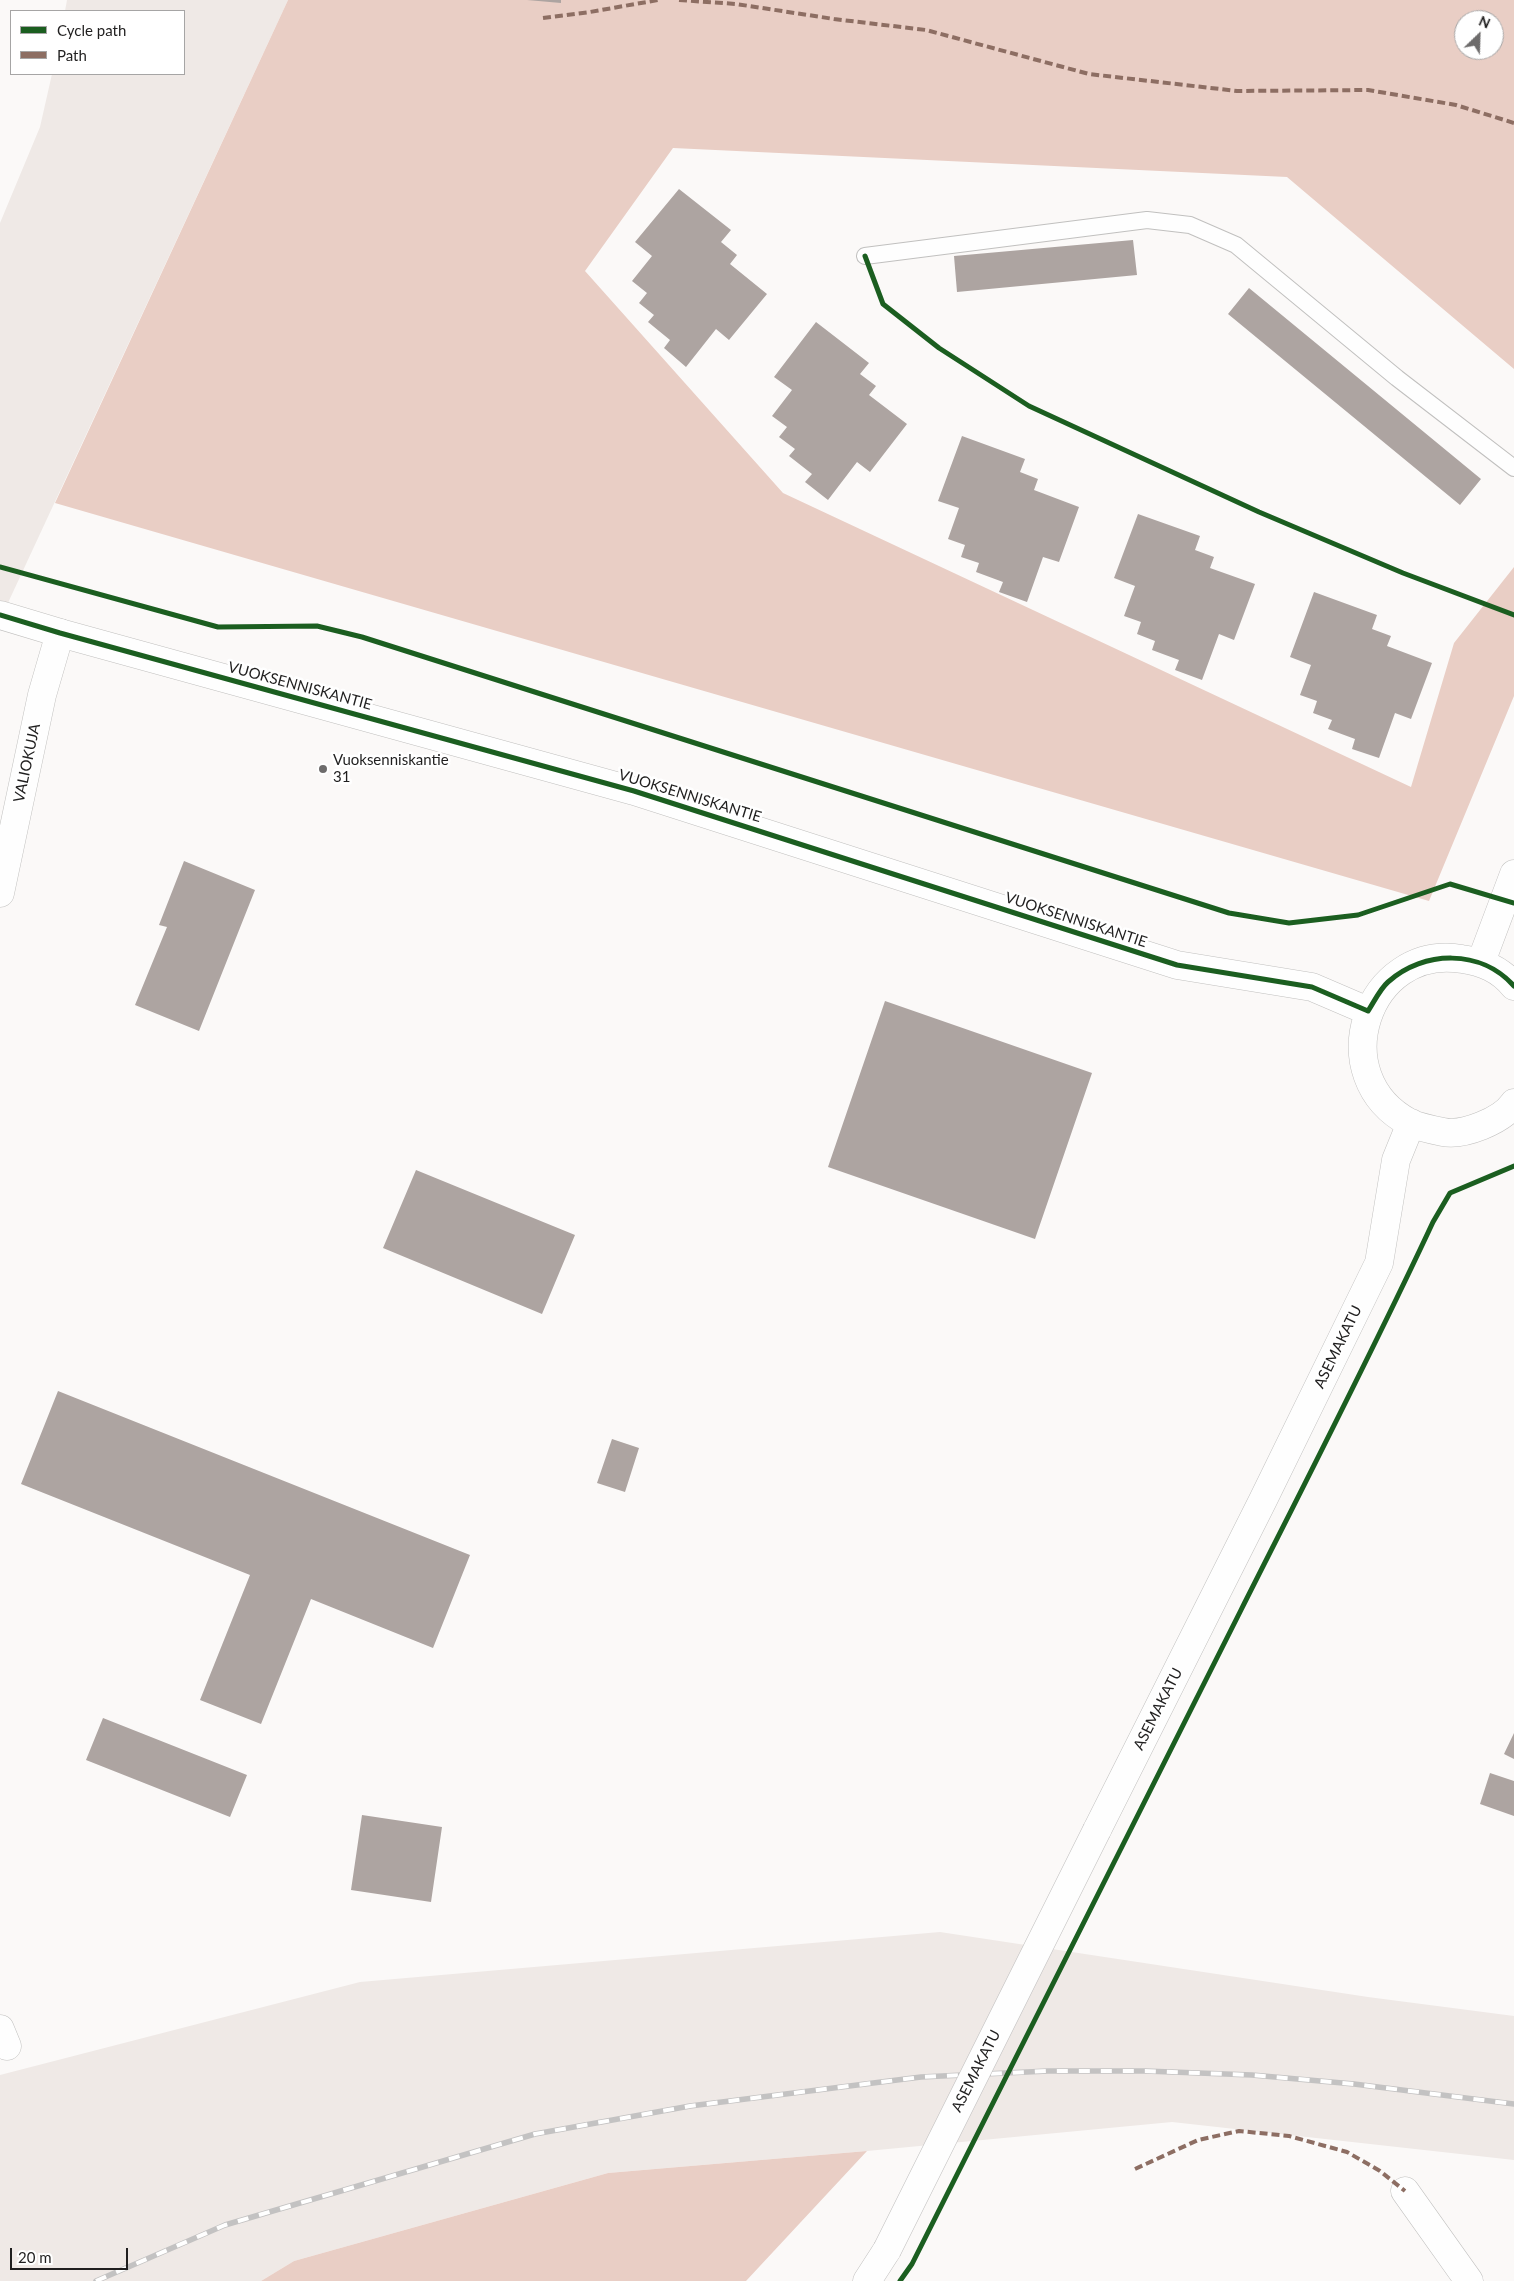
<!DOCTYPE html>
<html>
<head>
<meta charset="utf-8">
<style>
  body { margin:0 }
  #map { position:relative; width:1514px; height:2281px; overflow:hidden; background:#fbf9f8; font-family:Lato,sans-serif }
  canvas { display:block }
  .legend { position:absolute; left:10px; top:10px; width:175px; height:65px; box-sizing:border-box; background:#fff; border:1px solid #a6a5a5; margin:0; padding:6px 9px; list-style:none; font-size:15px; color:#201f1f }
  .legend li { display:flex; align-items:center; gap:10px; height:25px }
  .legend b { width:25px; border:1px solid #a6a5a5 }
  .north { position:absolute; left:1454px; top:10px; width:50px; height:50px; box-sizing:border-box; background:#fff; border:1px solid #a6a5a5; border-radius:50%; rotate:24deg; font-size:14px; font-weight:700; line-height:20px; text-align:center; color:#201f1f }
  .north::after { content:''; display:block; margin:auto; width:18px; height:22px; background:#6d6b6b; clip-path:polygon(50% 0,100% 100%,50% 72%,0 100%) }
  .scale { position:absolute; left:10px; top:2248px; width:118px; height:22px; box-sizing:border-box; border:2px solid #201f1f; border-top:0; padding-left:6px; font-size:15px; line-height:18px; white-space:nowrap; color:#201f1f; -webkit-text-stroke:4px #fff; paint-order:stroke }
</style>
</head>
<body>
<div id="map">
<canvas width="1514" height="2281"></canvas>
<ul class="legend">
<li><b style="height:6px;background:#1b5e20"></b>Cycle path</li>
<li><b style="height:6px;background:#8d6e63"></b>Path</li>
</ul>
<div class="north">N</div>
<div class="scale">20 m</div>
</div>
<script>
const g = document.querySelector('canvas').getContext('2d');
g.lineJoin = 'round';
function fill(path, color) {
  g.fillStyle = color;
  g.fill(path, 'evenodd');
}
function stroke(path, color, width, dash) {
  g.strokeStyle = color;
  g.lineWidth = width;
  g.lineCap = dash ? 'butt' : 'round';
  g.setLineDash(dash || []);
  g.stroke(path);
}
function label(font, color, halo, rows, align = 'center') {
  g.font = font + ' Lato,sans-serif';
  g.lineWidth = 5;
  g.setLineDash([]);
  g.textBaseline = 'middle';
  g.strokeStyle = halo;
  g.fillStyle = color;
  for (const [text, x, y, turn = 0] of rows) {
    g.save();
    g.translate(x, y);
    g.rotate((+turn || 0) * Math.PI / 180);
    g.textAlign = isNaN(turn) ? turn : align;
    if (halo) g.strokeText(text, 0, 0);
    g.fillText(text, 0, 0);
    g.restore();
  }
}
const built = new Path2D(`
  M67,0h221l-288,620v-397l40,-96 12,-53h132v-63h-119z
  M940,1932l428,65 146,19v144l-342,-38 -305,29 -259,22 -314,88 -33,20h-261v-206l360,-93z`);
const forest = new Path2D(`
  M288,0h1226v369l-227,-192 -614,-29 -88,123 198,222 628,294 43,-144 60,-76v129l-85,205 -1374,-398zM1464,20h30v30h-30z
  M867,2151l-121,130h-485l33,-20 314,-88z`);
const building = new Path2D(`
  M527,0h34v3z
  M679,189l52,41 -10,12 16,13 -7,9 37,30 -38,46 -13,-11 -30,38 -22,-19 6,-8 -22,-18 6,-7 -15,-12 8,-10 -15,-12 20,-25 -17,-14z
  M1133,240l4,35 -180,17 -3,-36z
  M1249,288l232,191 -21,26 -232,-191z
  M816,322l53,41 -9,11 16,12 -7,9 38,29 -37,48 -13,-10 -29,38 -23,-18 7,-8 -23,-18 6,-7 -16,-12 8,-10 -15,-11 20,-26 -18,-13z
  M962,436l63,23 -5,13 18,7 -4,11 45,17 -20,55 -16,-5 -16,45 -28,-10 4,-10 -27,-10 3,-9 -18,-6 4,-12 -17,-6 11,-31 -21,-7z
  M1138,514l62,22 -5,14 19,7 -4,11 45,16 -21,56 -15,-6 -17,46 -27,-10 4,-10 -27,-10 3,-9 -18,-7 4,-12 -17,-6 11,-30 -21,-8z
  M1314,592l63,23 -5,14 19,7 -4,10 45,17 -21,56 -16,-6 -16,45 -27,-9 3,-10 -27,-10 4,-9 -19,-7 4,-12 -17,-6 11,-30 -21,-8z
  M184,861l71,29 -56,141 -64,-26 32,-78 -8,-2z
  M885,1001l207,72 -57,166 -207,-72z
  M416,1170l159,65 -33,79 -159,-66z
  M58,1391l412,164 -37,93 -122,-49 -50,125 -61,-24 50,-125 -229,-91z
  M612,1439l27,9 -14,44 -28,-9z
  M103,1718l144,57 -17,42 -144,-57z
  M1514,1733v26l-10,-5z
  M1490,1773l24,8v35l-34,-12z
  M362,1815l80,12 -11,75 -80,-12z`);
const service = new Path2D(`
  M865,256l282,-36 43,5 46,20 161,133 117,90`);
const minor = new Path2D(`
  M0,893l42,-198 18,-62
  M1481,962l33,-88
  M0,2029l7,17
  M1405,2191l64,90`);
const tertiary = new Path2D(`
  M0,615l60,18 574,158 543,174 135,22 56,24
  M1514,986c-14,-17 -31,-24 -52,-27 -95,-16 -140,118 -52,164 9,4 23,7 33,9 20,4 59,-11 71,-29
  M1097,1830l166,-330 116,-237 17,-103 15,-37
  M867,2281l20,-31`);
const rail = new Path2D(`
  M96,2281l129,-56 310,-91 155,-28 231,-29 127,-6h97l107,4 102,9 160,20`);
const tertiaryBridge = new Path2D(`
  M887,2250l210,-420`);
const quiet = new Path2D(`
  M679,0l57,4 98,15 92,11 163,44 148,17 131,-1 88,15 58,18
  M543,18l47,-6 68,-12
  M1135,2169l63,-29 41,-9 50,5 58,16 33,19 25,20`);
const cycleway = new Path2D(`
  M865,256l18,48 56,44 90,58 230,106 144,61 111,42
  M0,567l218,60 99,-1 45,11 867,276 60,10 69,-8 92,-31 64,19
  M0,615l60,18 574,158 543,174 135,22 56,24c6,-9 12,-22 20,-29 36,-32 93,-33 126,4
  M900,2281l12,-17c111,-218 220,-436 329,-654 65,-129 131,-257 192,-388l17,-29 64,-27`);
const markers = [
  [323,769,5,"#6d6b6b"]
];
const streetNames = [
  ["VUOKSENNISKANTIE",300,686,15],
  ["VALIOKUJA",27,763,-78],
  ["VUOKSENNISKANTIE",690,796,17],
  ["VUOKSENNISKANTIE",1076,920,18],
  ["ASEMAKATU",1338,1347,-64],
  ["ASEMAKATU",1158,1709,-63],
  ["ASEMAKATU",976,2071,-63]
];
const poiNames = [
  ["Vuoksenniskantie",333,760],
  ["31",333,777]
];
fill(built, '#efe9e6');
fill(forest, '#e9cec5');
fill(building, '#ada4a1');
stroke(service, '#c1c0bf', 18);
stroke(minor, '#c1c0bf', 29);
stroke(tertiary, '#c1c0bf', 29);
stroke(service, '#fefefe', 16);
stroke(minor, '#fefefe', 28);
stroke(tertiary, '#fefefe', 28);
stroke(rail, '#c3c2c2', 5.5);
stroke(rail, '#fff', 4, [11]);
stroke(tertiaryBridge, '#c1c0bf', 29, []);
stroke(tertiaryBridge, '#fefefe', 28);
stroke(quiet, '#8d6e63', 4, [8, 4]);
stroke(cycleway, '#1b5e20', 5);
for (const [x, y, r, color] of markers) {
  const dot = new Path2D();
  dot.arc(x, y, r, 0, 2 * Math.PI);
  g.fillStyle = color;
  g.fill(dot);
  stroke(dot, '#fff', 2);
}
label('15px', '#201f1f', '#fff', streetNames);
label('15px', '#201f1f', '#fff', poiNames, 'left');
</script>
</body>
</html>
